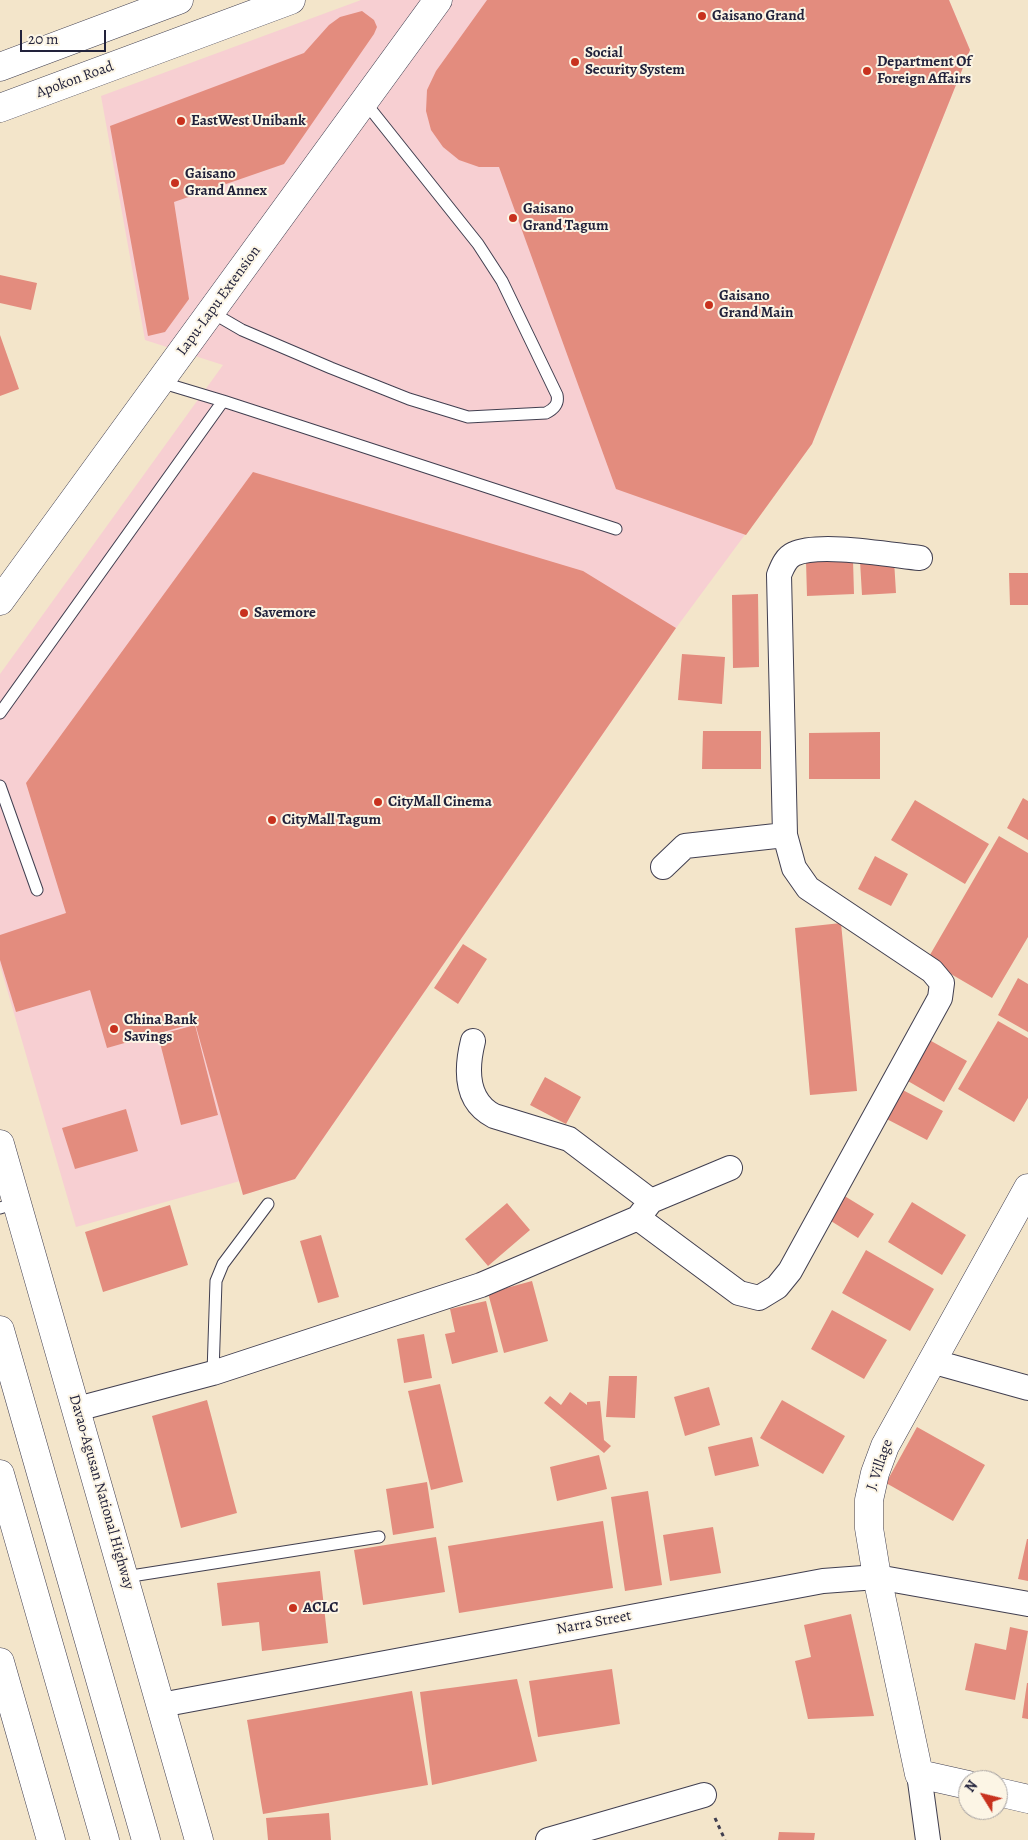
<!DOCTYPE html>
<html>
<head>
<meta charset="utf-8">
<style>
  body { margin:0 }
  #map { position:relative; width:1028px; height:1840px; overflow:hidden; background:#f3e5ca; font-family:Alegreya,serif }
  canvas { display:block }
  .north { position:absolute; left:958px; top:1770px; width:50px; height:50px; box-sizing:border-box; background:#fcf5e5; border:1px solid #a5a1a1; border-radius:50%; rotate:306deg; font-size:14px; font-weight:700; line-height:20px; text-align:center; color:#22223b }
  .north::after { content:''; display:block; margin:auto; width:18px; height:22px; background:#c8321e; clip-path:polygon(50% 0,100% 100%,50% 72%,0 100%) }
  .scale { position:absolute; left:20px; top:30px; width:86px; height:22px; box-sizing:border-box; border:2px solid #22223b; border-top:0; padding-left:6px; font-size:15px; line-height:18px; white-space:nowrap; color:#22223b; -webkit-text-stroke:4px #fcf5e5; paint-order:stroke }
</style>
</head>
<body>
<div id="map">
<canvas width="1028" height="1840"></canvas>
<div class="north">N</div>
<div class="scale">20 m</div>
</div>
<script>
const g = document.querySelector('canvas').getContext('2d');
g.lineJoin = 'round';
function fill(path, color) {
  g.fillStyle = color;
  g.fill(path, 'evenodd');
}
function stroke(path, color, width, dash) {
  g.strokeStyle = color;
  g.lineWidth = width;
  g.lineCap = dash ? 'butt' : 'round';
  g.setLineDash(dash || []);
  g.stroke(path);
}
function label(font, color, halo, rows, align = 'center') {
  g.font = font + ' Alegreya,serif';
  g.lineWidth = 4;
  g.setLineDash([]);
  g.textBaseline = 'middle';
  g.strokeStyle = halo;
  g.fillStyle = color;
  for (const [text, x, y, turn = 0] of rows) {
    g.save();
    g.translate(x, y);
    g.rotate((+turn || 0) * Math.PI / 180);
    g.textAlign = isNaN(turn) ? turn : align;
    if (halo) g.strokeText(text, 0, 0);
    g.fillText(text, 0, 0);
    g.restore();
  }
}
const built = new Path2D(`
  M361,0h588l21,50 -158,394 -136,184 -381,551 -52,16 -3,-14 -164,46 -76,-262v-291l223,-309 -78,-25 -44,-244z`);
const building = new Path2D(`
  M487,0h462l21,50 -158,394 -66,91 -130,-46 -117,-322h-20l-20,-7 -16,-13 -12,-17 -5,-19 1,-21 9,-19z
  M362,11l12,9 3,7 -3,7 -90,130 -110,38 15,97 -24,33 -17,4 -38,-210 194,-73 25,-28 11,-8z
  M0,275l37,8 -6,27 -31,-7z
  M0,335l19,54 -19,7z
  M253,472l330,99 93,57 -381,551 -52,16 -48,-172 -88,25 -17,-58 -74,22 -16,-52v-25l66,-22 -40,-130z
  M853,560l1,34 -47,2 -1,-35z
  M894,560l2,33 -34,2 -2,-34z
  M1009,573h19v32h-18z
  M758,594l1,73 -26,1 -1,-73z
  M682,654l43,3 -3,47 -44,-4z
  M703,731h58v38h-59z
  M880,732v47h-71v-46z
  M1023,798l5,3v39l-21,-12z
  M915,800l74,44 -24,40 -74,-44z
  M999,836l29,17v84l-36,61 -65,-38z
  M875,856l33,18 -17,32 -33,-17z
  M841,923l16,168 -47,4 -15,-167z
  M463,944l24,15 -29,45 -24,-16z
  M1018,978l10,6v48l-30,-17z
  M998,1021l30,17v60l-14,24 -56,-33z
  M195,1025l23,90 -37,10 -23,-90z
  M924,1037l43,24 -23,41 -43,-25z
  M545,1077l36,20 -15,27 -36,-19z
  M895,1086l48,25 -16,29 -48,-25z
  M126,1109l12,42 -63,18 -13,-41z
  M838,1192l36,22 -16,24 -35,-22z
  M912,1202l54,33 -24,40 -54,-33z
  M507,1203l23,27 -42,36 -23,-27z
  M170,1205l18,60 -85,27 -18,-60z
  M321,1235l18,62 -21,6 -18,-62z
  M866,1250l68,39 -24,42 -68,-38z
  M532,1281l16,60 -44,12 -16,-60z
  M486,1301l12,51 -46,12 -7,-30 10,-2 -5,-23z
  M832,1310l55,30 -23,39 -53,-30z
  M424,1334l8,44 -28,5 -7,-44z
  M609,1376h28l-2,42 -29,-1z
  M440,1384l23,98 -32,8 -23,-99z
  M709,1387l11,38 -35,11 -11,-39z
  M570,1392l17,13v-3l13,-1 4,39 7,6 -7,7 -60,-50 6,-7 11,9z
  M207,1400l30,113 -56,15 -29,-112z
  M782,1400l63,36 -22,38 -63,-36z
  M917,1427l68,38 -32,56 -67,-38z
  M752,1437l7,29 -44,10 -7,-29z
  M599,1455l8,34 -50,12 -7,-34z
  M427,1482l7,46 -41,7 -7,-46z
  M648,1491l14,94 -37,6 -14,-94z
  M603,1521l10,67 -154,25 -11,-67z
  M713,1527l8,46 -51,8 -7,-46z
  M436,1537l9,55 -82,13 -9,-55z
  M1027,1539h1v42l-10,-2z
  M320,1571l8,72 -66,8 -3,-29 -37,4 -5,-43z
  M851,1614l23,102 -66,3 -13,-58 16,-4 -7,-32z
  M1010,1627l18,4 -13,69 -50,-10 10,-47 31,7z
  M612,1669l8,55 -82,13 -9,-56z
  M517,1679l20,82 -105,24 -12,-93z
  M1027,1683h1v36l-6,-1z
  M412,1691l16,94 -165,29 -16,-94z
  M329,1813l2,27h-63l-2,-22z
  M779,1832l36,1 -1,7h-36z`);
const path = new Path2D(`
  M715,1818l10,22`);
const service = new Path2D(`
  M211,312l31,18 89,38 78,31 59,18 78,-4c8,-4 13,-9 11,-18l-55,-114 -24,-37 -114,-143
  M223,401l393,128
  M0,713l223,-312 -63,-19
  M0,786l37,104
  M0,1208l17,-5
  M213,1373l3,-92 7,-17 45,-60
  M125,1577l254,-40`);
const minor = new Path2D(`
  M663,867l22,-21 100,-11
  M473,1041c-7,28 -8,60 21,75l75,23 82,62
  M730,1168l-79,33 -13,17 101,75 20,5 18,-11 13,-16 150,-273 2,-15 -10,-12 -124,-83 -14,-20 -9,-33 -6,-260c3,-7 6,-17 15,-21 25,-12 97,1 126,4
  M931,1361l97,27
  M77,1409l136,-36 268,-88 157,-67
  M161,1705l662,-124 54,-4 151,27
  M919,1774l9,66
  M548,1840l156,-45`);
const tertiary = new Path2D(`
  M0,601l438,-601
  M968,1785l-49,-11 -42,-197 -8,-49v-28l6,-27 10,-27 143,-258
  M998,1792l30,7`);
const trunk = new Path2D(`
  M0,67l179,-67
  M0,108l291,-108
  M0,1144l199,696
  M0,1330l146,510
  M0,1474l105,366
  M0,1662l51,178`);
const markers = [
  [702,16,5,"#c8321e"],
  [575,62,5,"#c8321e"],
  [867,71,5,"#c8321e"],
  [181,121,5,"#c8321e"],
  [175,183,5,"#c8321e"],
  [513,218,5,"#c8321e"],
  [709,305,5,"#c8321e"],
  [244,613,5,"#c8321e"],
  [378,802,5,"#c8321e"],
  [272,820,5,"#c8321e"],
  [114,1029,5,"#c8321e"],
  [293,1608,5,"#c8321e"]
];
const poiNames = [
  ["Gaisano Grand",712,16],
  ["Social",585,53],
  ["Security System",585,70],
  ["Department Of",877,62],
  ["Foreign Affairs",877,79],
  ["EastWest Unibank",191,121],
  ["Gaisano",185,174],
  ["Grand Annex",185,191],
  ["Gaisano",523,209],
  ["Grand Tagum",523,226],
  ["Gaisano",719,296],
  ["Grand Main",719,313],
  ["Savemore",254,613],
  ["CityMall Cinema",388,802],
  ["CityMall Tagum",282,820],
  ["China Bank",124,1020],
  ["Savings",124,1037],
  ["ACLC",303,1608]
];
const streetNames = [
  ["Apokon Road",75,80,-20],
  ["Lapu-Lapu Extension",219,301,-54],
  ["J. Village",880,1465,-71],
  ["Davao-Agusan National Highway",101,1492,74],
  ["Narra Street",594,1623,-11]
];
fill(built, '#f7cfd2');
fill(building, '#e38c7e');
stroke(service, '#413f50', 13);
stroke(minor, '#413f50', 26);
stroke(tertiary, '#413f50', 29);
stroke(trunk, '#413f50', 29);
stroke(path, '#413f50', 3, [4, 4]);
stroke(service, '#fff', 11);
stroke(minor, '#fff', 24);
stroke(tertiary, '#fff', 28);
stroke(trunk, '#fff', 28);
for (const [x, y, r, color] of markers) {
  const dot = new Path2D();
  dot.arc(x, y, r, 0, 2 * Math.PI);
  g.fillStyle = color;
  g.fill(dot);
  stroke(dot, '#fcf5e5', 2);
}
label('bold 15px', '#22223b', '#fcf5e5', poiNames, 'left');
label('15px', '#22223b', '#fcf5e5', streetNames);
</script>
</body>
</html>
